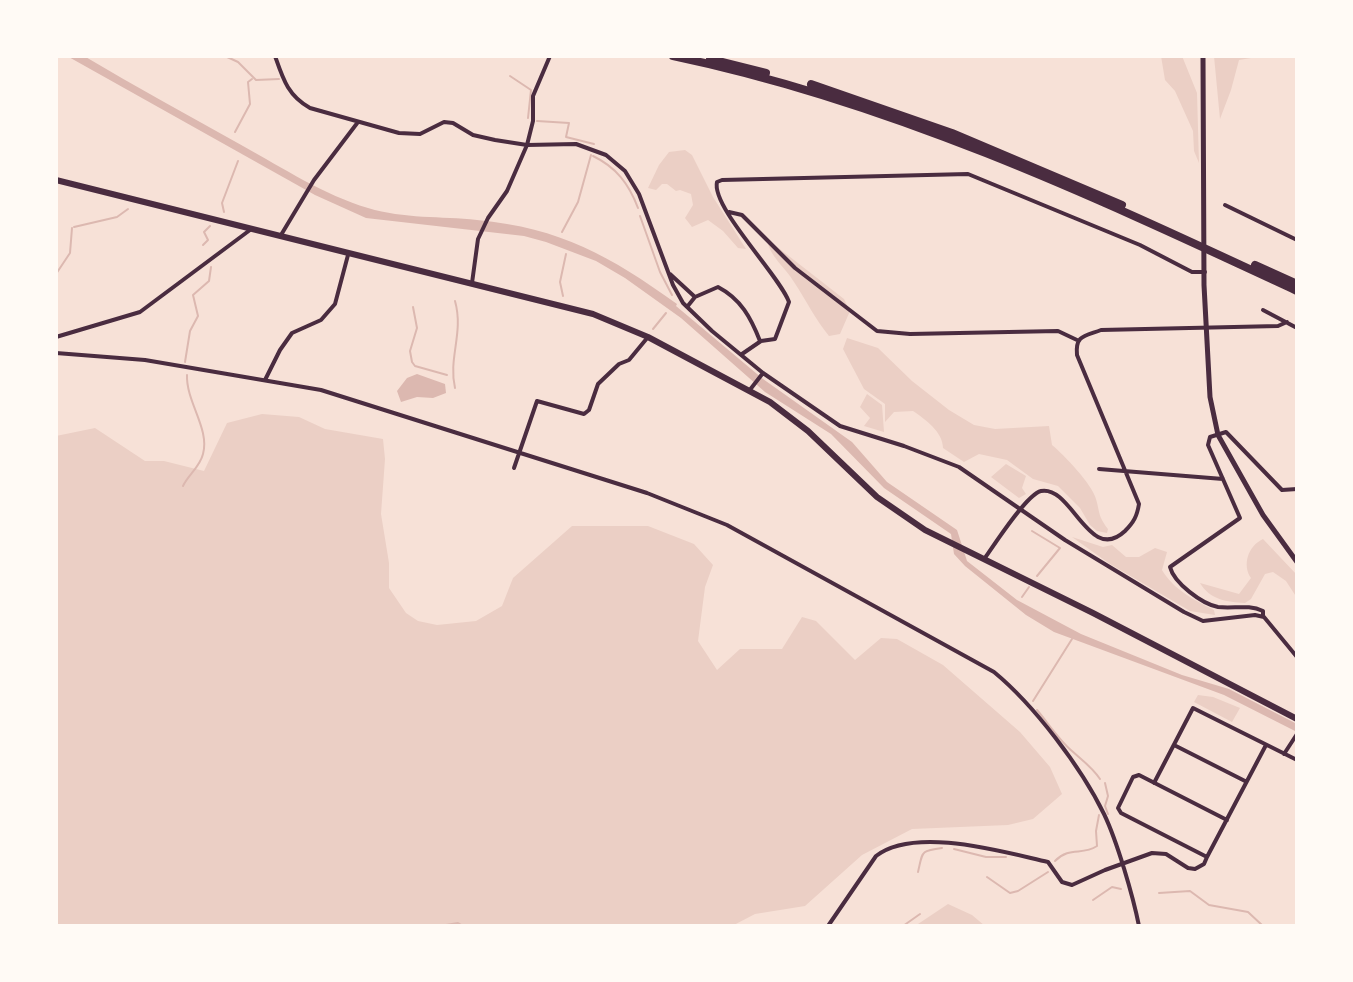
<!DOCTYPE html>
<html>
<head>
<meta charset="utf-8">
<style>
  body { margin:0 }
  #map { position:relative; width:1353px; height:982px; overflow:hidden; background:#f7e1d7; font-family:"Archivo Narrow",sans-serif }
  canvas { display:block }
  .frame { position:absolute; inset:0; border:58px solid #fffaf5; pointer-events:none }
</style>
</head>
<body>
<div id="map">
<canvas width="1353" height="982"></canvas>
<div class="frame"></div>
</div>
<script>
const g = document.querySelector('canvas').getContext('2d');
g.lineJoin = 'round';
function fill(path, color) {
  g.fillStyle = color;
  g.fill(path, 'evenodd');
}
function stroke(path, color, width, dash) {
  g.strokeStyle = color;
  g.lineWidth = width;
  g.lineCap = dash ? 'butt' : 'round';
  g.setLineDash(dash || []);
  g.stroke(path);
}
const green = new Path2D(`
  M1161,56h21l15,37 2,70 -5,-12 -1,-20 -18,-40 -10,-11z
  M1214,56h49l-24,4 -8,30 -11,29z
  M685,150l7,5 21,42 33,52 -8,-1 -15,-17 -15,-11 -16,7 -7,-9 8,-13 -2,-11 -11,-4 -4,1 -9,-7h-5l-6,6 -8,-2 11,-23 10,-13z
  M767,239l77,60 6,12 -10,23 -11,2c-14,-17 -23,-36 -35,-54 -8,-14 -25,-26 -27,-43z
  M847,338l31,10 34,33 37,29 25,15 21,4 54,-3 3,19c12,10 40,39 44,54 4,14 2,17 12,30l-1,4 -10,-2 -7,-6 -10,-17 -22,-22 -25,-7 -26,-19 -28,-6 -15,8 -21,-14c0,-16 -18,-29 -30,-37l-19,1 -9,10v-18l-21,-15 -21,-40z
  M867,394l15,11 2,27 -20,-6 6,-8 -10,-11z
  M262,414l37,3 26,12 58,10 2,20 -4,55 8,49v25l17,25 12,8 19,4 39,-4 26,-15 11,-28 59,-52h76l46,18 19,21 -8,22 -7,54 19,29 23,-21h42l20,-32 14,4 39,39 26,-22 16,1 46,26 77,67 30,35 12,27 -29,25 -25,6 -96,4 -50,26 -57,51 -50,8 -23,12h-676v-490l39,-8 50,33h19l40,10 23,-48z
  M1006,464l20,12 -4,12 4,6 -7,4 -28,-21z
  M1072,537l31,10 9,-2 14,12h13l16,-9 12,4 -5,18c12,20 32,30 52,40l1,5 -25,-4 -80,-47z
  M1263,539l34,36v23l-11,-17 -13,-9 -8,2 -14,25 -6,4c-18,-1 -35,-3 -45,-20l39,11 12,-16c-9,-13 -3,-32 12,-39z
  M1198,695l15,2 27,11 -8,14 -38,-20z
  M948,904l24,11 13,11h-70z`);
const water = new Path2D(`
  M67,56h17c52,31 106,60 159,90 40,22 81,49 125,62 36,11 73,8 109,12 84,8 133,36 200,84l-1,2 87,73 89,63 35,40 70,48 10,31 50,39 64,34 101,41 47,14 68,35v8l-73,-37 -170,-63 -28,-17 -61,-49 -11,-12 -3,-20 -67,-46 -53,-54 -66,-42 -84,-74 -56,-40 -29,-17 -50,-19 -22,-6 -158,-18 -51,-23z
  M417,374l28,10 1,9 -13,5 -16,-1 -16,5 -4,-11 10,-13z`);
const stream = new Path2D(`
  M225,56l13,6 18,18 23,-1
  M510,76l21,14 -3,28
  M537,121l32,2 -3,14 28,7
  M235,132l15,-28 -2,-22 4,-3
  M593,156c23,11 36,28 45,52
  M224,212l-2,-9 16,-42
  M640,216l20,56 12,23
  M74,227l43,-10 11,-8
  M562,232l16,-30 13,-47
  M203,245l5,-5 -4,-8 6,-6
  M56,274l14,-21 2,-25
  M563,296l-3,-14 6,-28
  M455,301c9,32 -7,57 0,87
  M413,307l4,21 -7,23 2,11 3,4 32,9
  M653,329l13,-16
  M185,362l5,-31 8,-15 -5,-21 16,-14 2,-14
  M183,486c5,-11 17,-19 20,-32 7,-25 -17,-52 -16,-79
  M1032,531l28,17 -23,28
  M1022,597l7,-10
  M1033,701l39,-62
  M1037,710c11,13 22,30 35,41 10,9 21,17 28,28
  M1105,783l3,13 -3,10 3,8
  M954,849l32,8h20
  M1055,861c15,-15 27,-5 42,-15l-1,-15 3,-16
  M918,872c5,-21 2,-21 24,-24
  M987,877l23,16 8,-2 30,-19
  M1159,893l31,-2 19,14 39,7 15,14
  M1093,900l19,-13 9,2
  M440,926l18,-3 5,3
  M903,926l17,-12`);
const minor = new Path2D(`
  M275,56c8,23 13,40 35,52l89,25 21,1 24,-12 9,1 20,12 22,5 32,5 49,-1 30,11 19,16 14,23 34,91 10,18 29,28 51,42 77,53 64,20 55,21 106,73 119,72 19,9 52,-6 9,2 33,40
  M1225,205l72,35
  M729,212l13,3 53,53 82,63 33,3 148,-3 19,9
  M281,235l33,-55 44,-58
  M670,274l25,23
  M472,283l6,-44 10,-21 19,-27 20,-46 6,-24v-25l17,-40
  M687,307l8,-10 23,-10c23,12 33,31 42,54
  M1263,310l34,18
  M56,337l84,-25 110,-82
  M56,353l89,7 176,30 326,103 80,32 267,147c40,33 87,95 110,142 13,27 29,82 35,112
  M742,354l19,-13 14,-2 14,-37c-9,-26 -78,-95 -72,-120l5,-2 246,-6 172,71 52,27h13
  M265,380l15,-30 12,-17 29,-13 14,-16 13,-49
  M749,391l14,-18
  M514,468l23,-67 47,13 5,-4 9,-26 21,-20 10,-4 19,-23
  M1099,469l124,10
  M985,558c9,-13 42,-64 56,-67 31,-6 48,74 84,40 9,-9 12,-15 14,-27l-62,-149c-2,-20 8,-19 24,-25l177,-4 9,-4
  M1263,616v-5c-15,-7 -29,-2 -45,-4 -16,-3 -44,-24 -48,-40l70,-49 -32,-73 2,-8 16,-5 56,58 15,-1
  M1174,745l71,36
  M1284,754l13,-20
  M1154,783l39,-75 104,52
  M1227,820l-88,-45 -6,2 -15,31 3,5 86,44 59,-112
  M828,926l48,-70c39,-30 127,-4 172,6l14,20 10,3 33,-15 47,-17 14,1 22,14 7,1 9,-5 3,-7`);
const tertiary = new Path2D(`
  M1203,56l1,229 6,112 8,38 45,80 34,47`);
const primary = new Path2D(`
  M56,180l537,134 55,23 122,65 38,29 69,66 48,33 168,83 204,106`);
const motorway = new Path2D(`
  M673,56c220,46 422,141 624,235
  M710,59l56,14
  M811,84l141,49 170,72
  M1255,265l42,19`);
fill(green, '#ebcfc5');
fill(water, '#dcb8b0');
stroke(stream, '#dcb8b0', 2);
stroke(minor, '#4a2c40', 4);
stroke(tertiary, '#4a2c40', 5);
stroke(primary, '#4a2c40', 6);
stroke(motorway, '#4a2c40', 8);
</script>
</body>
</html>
